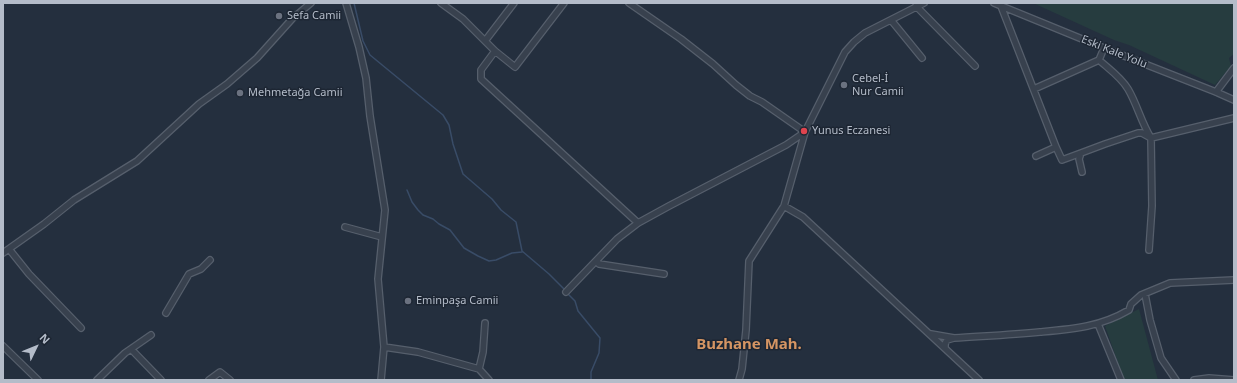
<!DOCTYPE html>
<html>
<head>
<meta charset="utf-8">
<style>
  body { margin:0 }
  #map { position:relative; width:1237px; height:383px; overflow:hidden; background:#242f3e; font-family:"Noto Sans",sans-serif }
  canvas { display:block }
  .frame { position:absolute; inset:0; border:4px solid #b4bcc9; pointer-events:none }
  .north { position:absolute; left:16px; top:327px; width:40px; height:40px; -webkit-text-stroke:3px #1d2633; paint-order:stroke; rotate:47deg; font-size:11px; font-weight:700; line-height:16px; text-align:center; color:#b4bcc9 }
  .north::after { content:''; display:block; margin:auto; width:14px; height:18px; background:#b4bcc9; clip-path:polygon(50% 0,100% 100%,50% 72%,0 100%) }
</style>
</head>
<body>
<div id="map">
<canvas width="1237" height="383"></canvas>
<div class="frame"></div>
<div class="north">N</div>
</div>
<script>
const g = document.querySelector('canvas').getContext('2d');
g.lineJoin = 'round';
function fill(path, color) {
  g.fillStyle = color;
  g.fill(path, 'evenodd');
}
function stroke(path, color, width, dash) {
  g.strokeStyle = color;
  g.lineWidth = width;
  g.lineCap = dash ? 'butt' : 'round';
  g.setLineDash(dash || []);
  g.stroke(path);
}
function label(font, color, halo, rows, align = 'center') {
  g.font = font + ' "Noto Sans",sans-serif';
  g.lineWidth = 3;
  g.setLineDash([]);
  g.textBaseline = 'middle';
  g.strokeStyle = halo;
  g.fillStyle = color;
  for (const [text, x, y, turn = 0] of rows) {
    g.save();
    g.translate(x, y);
    g.rotate((+turn || 0) * Math.PI / 180);
    g.textAlign = isNaN(turn) ? turn : align;
    if (halo) g.strokeText(text, 0, 0);
    g.fillText(text, 0, 0);
    g.restore();
  }
}
const green = new Path2D(`
  M1033,3h201v51l-5,4 2,8 -16,19 -86,-40 -15,-5z
  M1139,309l19,71h-34l-19,-54z`);
const stream = new Path2D(`
  M354,3l9,38 7,14 73,60 6,10 4,19 10,30 29,25 9,11 15,12 6,29 27,23 16,16
  M407,190l5,12 6,8 5,5 10,4 6,5 11,6 14,18 14,8 11,5 7,-1 16,-7 10,-1
  M567,293l8,8 3,10 22,27 -1,15 -8,19v8`);
const minor = new Path2D(`
  M346,3l13,44 7,31 4,38 15,94 -7,69 6,68 -3,33
  M441,3l22,16 32,32 20,16 49,-64
  M994,3l110,45 112,44 18,8
  M916,6l59,60
  M1001,6l55,141
  M891,20l31,38
  M485,41l29,-38
  M495,51l-14,19v9l157,144
  M1099,60c10,9 22,17 29,29 9,15 13,33 23,49l1,68 -3,44
  M1034,89l65,-29 5,-12
  M1216,92l18,-24
  M1036,156l20,-9 6,13 19,-7
  M1082,172l-3,-13 2,-6 24,-9 33,-11h4l9,5 83,-20
  M784,206l19,11 176,163
  M345,227l37,10
  M9,249l20,25 52,54
  M3,253l41,-29 30,-24 63,-39 62,-57 28,-20 30,-26 35,-39 19,-16
  M596,261l3,3 65,10
  M566,292l51,-53 21,-16 31,-17 117,-61 19,-13 -43,-30 -12,-6 -14,-11 -23,-21 -32,-25 -52,-36
  M1145,294l5,26 11,38 15,22
  M166,313l23,-39 12,-5 9,-9
  M1098,324l23,56
  M931,334l23,4 -7,2 -2,4v4
  M954,338c29,-2 57,-3 86,-6 33,-3 60,-5 89,-22l2,-6 10,-9 29,-12 64,-3
  M3,346l35,34
  M384,347l34,5 61,17 10,11
  M131,349l30,31
  M479,369l4,-17 2,-29
  M97,380l28,-27 26,-18
  M209,380l11,-8 10,8
  M739,380l3,-11 4,-39 3,-69 35,-55 21,-74 40,-80 9,-10 11,-9 59,-30
  M1194,380l15,-2 25,2`);
const markers = [
  [279,16,4,"#6b7280"],
  [844,85,4,"#6b7280"],
  [240,93,4,"#6b7280"],
  [804,131,4,"#e0444e"],
  [408,301,4,"#6b7280"]
];
const poiNames = [
  ["Sefa Camii",287,16],
  ["Cebel-İ",852,79],
  ["Nur Camii",852,92],
  ["Mehmetağa Camii",248,93],
  ["Yunus Eczanesi",812,131],
  ["Eminpaşa Camii",416,301]
];
const streetNames = [
  ["Eski Kale Yolu",1114,52,22]
];
const districtNames = [
  ["Buzhane Mah.",749,345]
];
fill(green, '#263c3f');
stroke(stream, '#394c67', 1.5);
stroke(minor, '#565f6c', 8);
stroke(minor, '#38414e', 5.5);
for (const [x, y, r, color] of markers) {
  const dot = new Path2D();
  dot.arc(x, y, r, 0, 2 * Math.PI);
  g.fillStyle = color;
  g.fill(dot);
  stroke(dot, '#1d2633', 1.5);
}
label('11px', '#b4bcc9', '#1d2633', poiNames, 'left');
label('11px', '#b4bcc9', '#1d2633', streetNames);
label('bold 15px', '#d59563', '#1d2633', districtNames);
</script>
</body>
</html>
